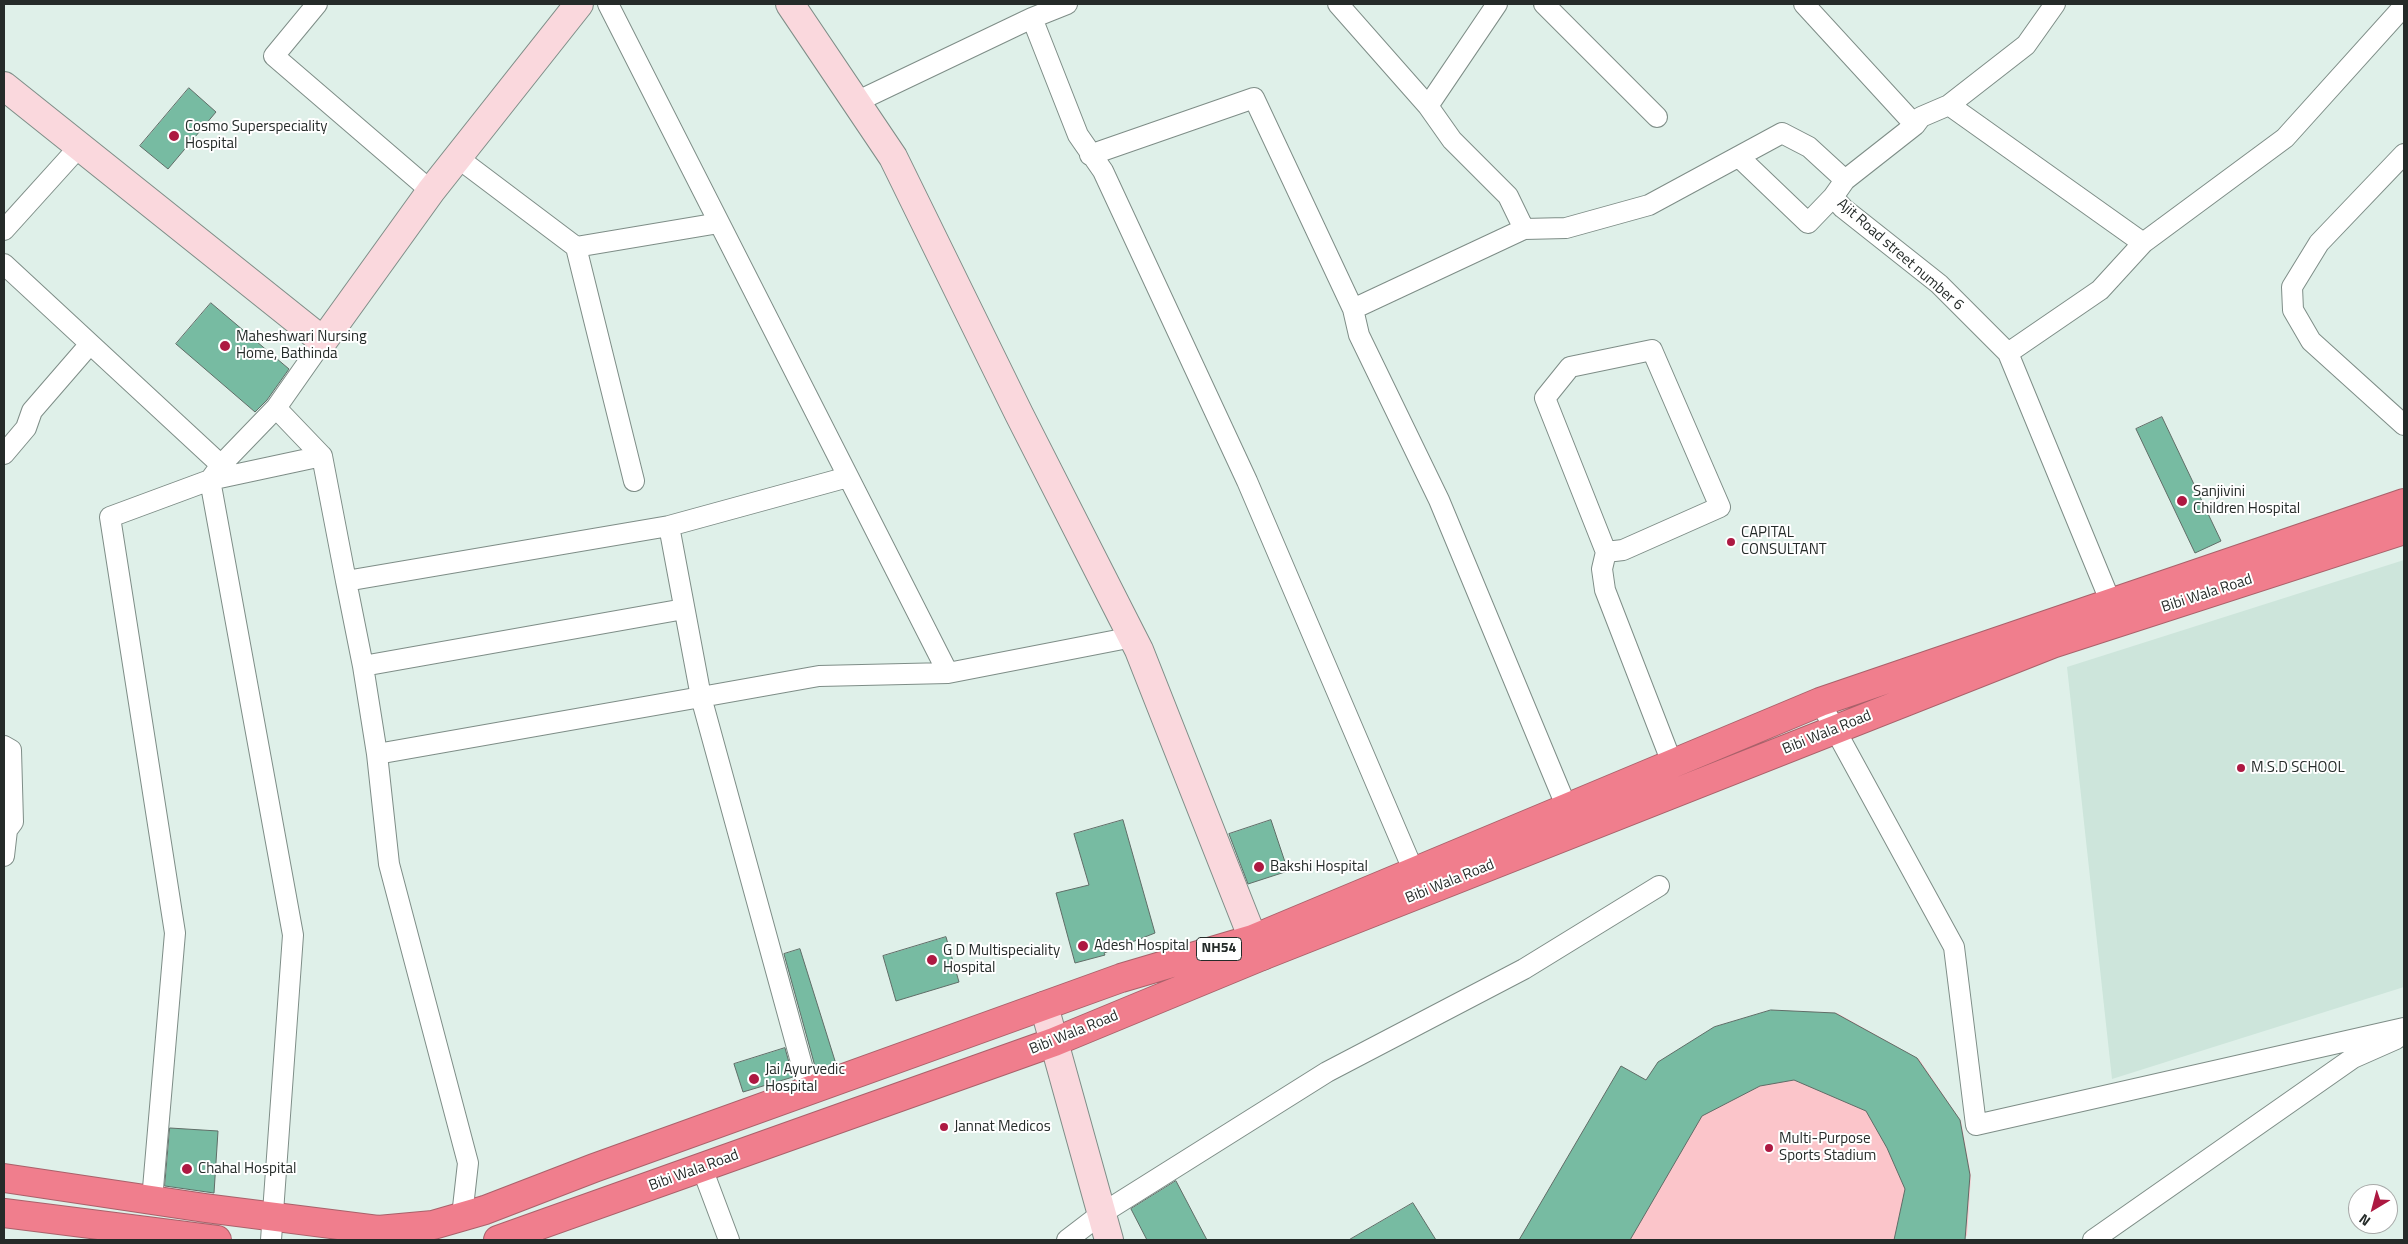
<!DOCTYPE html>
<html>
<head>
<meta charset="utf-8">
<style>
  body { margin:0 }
  #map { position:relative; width:2408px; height:1244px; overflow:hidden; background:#dff0e9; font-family:"Titillium Web",sans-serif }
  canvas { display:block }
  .frame { position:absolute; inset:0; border:5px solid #252b29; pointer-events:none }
  .north { position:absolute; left:2348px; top:1184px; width:50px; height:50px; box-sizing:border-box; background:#fff; border:1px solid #a8aaa9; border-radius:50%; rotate:217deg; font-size:14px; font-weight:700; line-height:20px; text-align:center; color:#252b29 }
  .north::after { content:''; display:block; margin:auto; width:18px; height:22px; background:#ad1942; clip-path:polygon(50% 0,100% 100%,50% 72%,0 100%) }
</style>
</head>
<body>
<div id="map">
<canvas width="2408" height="1244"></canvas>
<div class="frame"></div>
<div class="north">N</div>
</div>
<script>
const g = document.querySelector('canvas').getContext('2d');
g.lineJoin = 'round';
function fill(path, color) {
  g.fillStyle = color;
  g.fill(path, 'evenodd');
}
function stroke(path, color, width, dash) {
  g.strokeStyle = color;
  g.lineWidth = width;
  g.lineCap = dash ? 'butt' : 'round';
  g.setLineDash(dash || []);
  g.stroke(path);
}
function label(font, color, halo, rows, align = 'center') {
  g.font = font + ' "Titillium Web",sans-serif';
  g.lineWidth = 4;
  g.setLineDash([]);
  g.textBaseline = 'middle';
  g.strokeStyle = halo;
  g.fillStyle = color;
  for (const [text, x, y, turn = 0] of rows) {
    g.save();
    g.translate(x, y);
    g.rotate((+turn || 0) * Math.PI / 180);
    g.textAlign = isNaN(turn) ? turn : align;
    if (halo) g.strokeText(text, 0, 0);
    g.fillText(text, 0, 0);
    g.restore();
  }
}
const built = new Path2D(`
  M2404,560v427l-292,92 -45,-412z`);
const green = new Path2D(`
  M1771,1010l66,3 82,46 42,62 10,55 -4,59 -3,5h-445l102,-174 25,14z`);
const building = new Path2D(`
  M189,88l27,24 -48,57 -28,-23z
  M211,303l78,66 -22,31 -12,12 -79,-68z
  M2162,417l59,124 -26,12 -59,-124z
  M1123,820l32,113 -51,20 1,2 -30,8 -19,-70 33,-8 -15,-51z
  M1271,820l17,51 -40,13 -19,-50z
  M946,937l13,45 -63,19 -13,-45z
  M800,949l36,115 -20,6 -32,-116z
  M1771,1010l64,3 82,45 43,62 10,55 -5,65h-71l11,-51 -18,-41 -21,-37 -72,-31 -34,6 -58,30 -72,124h-111l102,-174 25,14 12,-18 56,-35z
  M785,1048l8,29 -50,15 -9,-28z
  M170,1128l48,3 -4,62 -49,-7z
  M1176,1181l31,59h-60l-16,-31z
  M1413,1203l23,37h-87z`);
const street = new Path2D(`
  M317,4l-43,52 157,135
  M1338,4l90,102 69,-102
  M1544,4l113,113
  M1804,4l111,121
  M2055,4l-29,41 -77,60 -28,12 -6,8 -70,55 -12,17 10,11 96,76 69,69 103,250
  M1032,18l46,117 25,36 144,310 167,391
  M856,102l176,-84 35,-14
  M1949,105l194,138
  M2404,154l-85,89 -27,44 1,23 18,31 93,84
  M1090,155l164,-57 99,211 6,26 80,165 128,308
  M1739,157l69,66 25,-26
  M458,158l118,89 143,-24
  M1524,229l42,-1 83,-23 133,-72 27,14 36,33
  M4,230l75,-83
  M576,247l58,234
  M4,264l217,201
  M1353,309l171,-80 -16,-33 -56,-56 -24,-34
  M323,341l-47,67 46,48 24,125 323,-55 32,171 118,-21 129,-3 -340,-669
  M2008,353l92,-63 43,-47 142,-105 119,-132
  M4,454l22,-26 6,-17 58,-67
  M669,526l179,-49
  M1606,552l-61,-154 25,-31 82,-17 68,157 -97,43 -17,2 -4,17 3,21 67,173
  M346,581l17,85 14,88 12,110 79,299 -6,53
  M363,666l321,-57
  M948,673l185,-36
  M1820,702l134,245 22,178 428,-97
  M4,746l7,4 2,72 -6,8 -3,26
  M377,754l324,-57 108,394
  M702,1168l27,72
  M152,1200l23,-267 -65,-416 100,-37 112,-24
  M271,1240l22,-305 -83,-455 11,-15 55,-57
  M1067,1240l34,-26 226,-142 197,-103 135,-83
  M2093,1240l260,-182 43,-19`);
const secondary = new Path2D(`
  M790,4l103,153 126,257 120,236 114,289 9,17
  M4,86l319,255 108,-150 148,-187
  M1044,1006l65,234`);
const highway = new Path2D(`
  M4,1178l201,30 173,22 55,-5 52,-15 109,-42 527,-190 132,-39 567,-237 584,-199
  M4,1213l213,27
  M498,1240l556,-198 208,-86 790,-312 352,-114`);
const markers = [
  [174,136,6,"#ad1942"],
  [225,346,6,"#ad1942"],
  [2182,501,6,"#ad1942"],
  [1731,542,5,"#ad1942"],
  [2241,768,5,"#ad1942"],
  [1259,867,6,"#ad1942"],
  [1083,946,6,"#ad1942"],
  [932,960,6,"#ad1942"],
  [754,1079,6,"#ad1942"],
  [944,1127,5,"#ad1942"],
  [1769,1148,5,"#ad1942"],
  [187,1169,6,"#ad1942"]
];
const shields = [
  [1219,949,45]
];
const shieldNames = [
  ["NH54",1219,949]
];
const poiNames = [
  ["Cosmo Superspeciality",185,127],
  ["Hospital",185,144],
  ["Maheshwari Nursing",236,337],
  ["Home, Bathinda",236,354],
  ["Sanjivini",2193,492],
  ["Children Hospital",2193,509],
  ["CAPITAL",1741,533],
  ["CONSULTANT",1741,550],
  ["M.S.D SCHOOL",2251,768],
  ["Bakshi Hospital",1270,867],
  ["Adesh Hospital",1094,946],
  ["G D Multispeciality",943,951],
  ["Hospital",943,968],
  ["Jai Ayurvedic",765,1070],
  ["Hospital",765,1087],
  ["Jannat Medicos",954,1127],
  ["Multi-Purpose",1779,1139],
  ["Sports Stadium",1779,1156],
  ["Chahal Hospital",198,1169]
];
const streetNames = [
  ["Ajit Road street number 6",1900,255,41],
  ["Bibi Wala Road",2207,594,-18],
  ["Bibi Wala Road",1827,733,-22],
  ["Bibi Wala Road",1450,882,-22],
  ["Bibi Wala Road",1074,1033,-22],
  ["Bibi Wala Road",694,1171,-20]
];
fill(built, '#cde5db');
fill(green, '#fbc5ca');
fill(building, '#77bba2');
stroke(building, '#5f6d67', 1);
stroke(street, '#7e8d87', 22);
stroke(secondary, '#7e8d87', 30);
stroke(highway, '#a9616a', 30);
stroke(street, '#fff', 20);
stroke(secondary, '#fad8dd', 28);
stroke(highway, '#f07e8d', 28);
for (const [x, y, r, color] of markers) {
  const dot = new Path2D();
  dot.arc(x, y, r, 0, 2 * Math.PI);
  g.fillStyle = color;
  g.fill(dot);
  stroke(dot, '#fff', 2);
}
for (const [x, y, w] of shields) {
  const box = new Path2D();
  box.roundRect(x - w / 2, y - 11.5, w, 23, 4);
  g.fillStyle = '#fff';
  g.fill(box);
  stroke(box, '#252b29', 1);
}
label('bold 14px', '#252b29', null, shieldNames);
label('15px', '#252b29', '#fff', poiNames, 'left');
label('15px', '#252b29', '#fff', streetNames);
</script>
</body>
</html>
